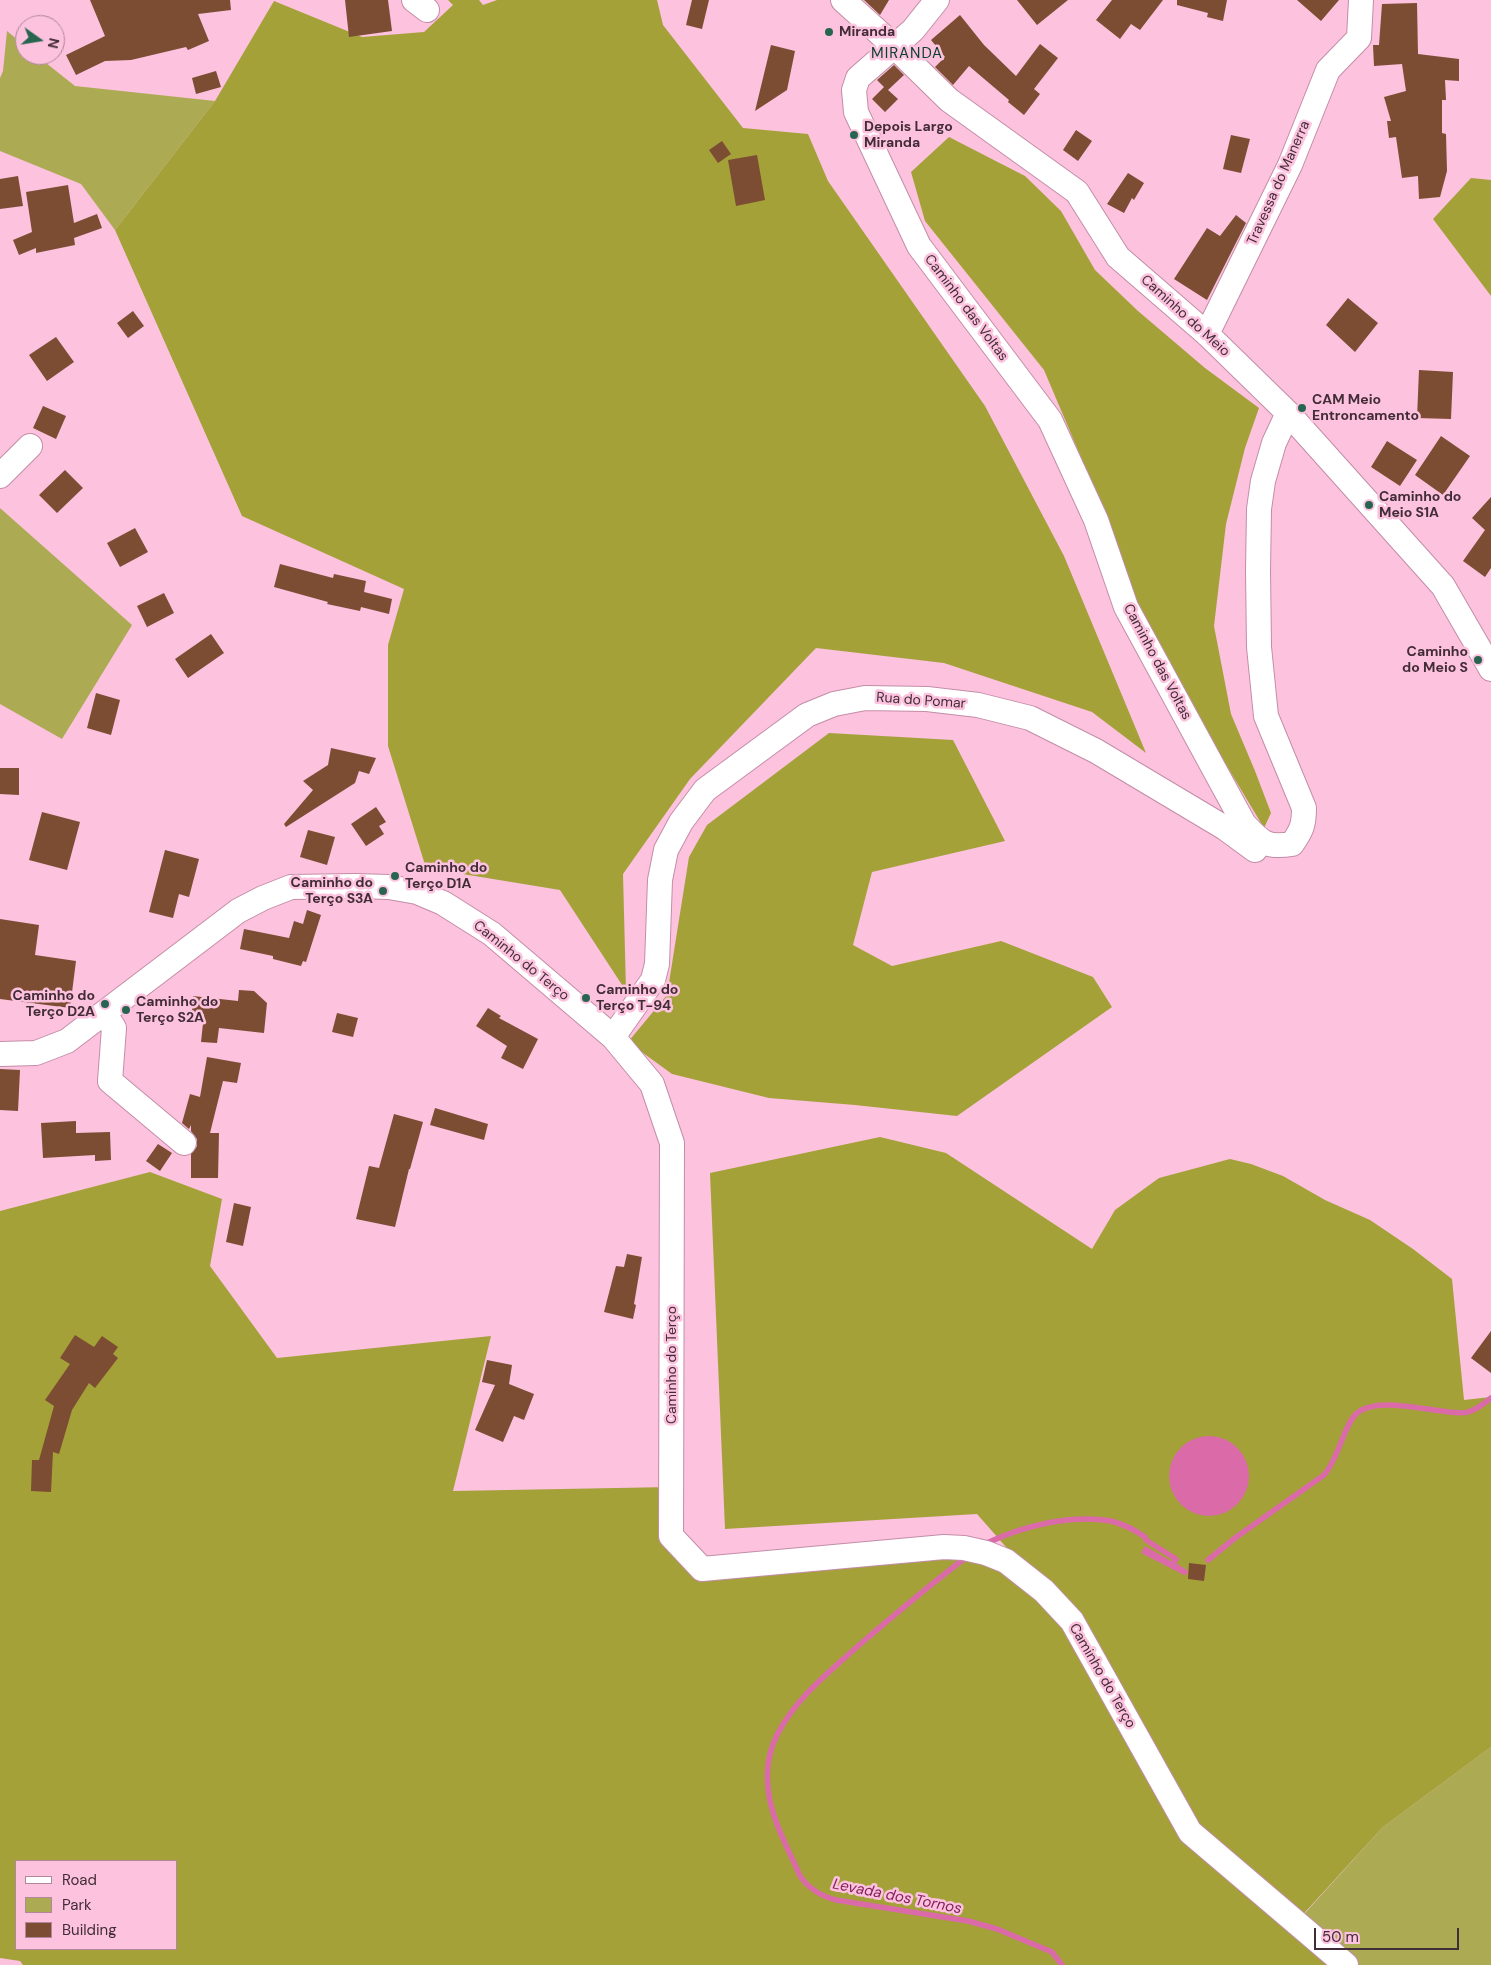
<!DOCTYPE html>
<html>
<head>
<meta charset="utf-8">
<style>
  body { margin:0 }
  #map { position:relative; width:1491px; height:1965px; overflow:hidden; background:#fcc2de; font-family:"DM Sans",sans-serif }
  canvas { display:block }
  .legend { position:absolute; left:15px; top:1860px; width:162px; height:90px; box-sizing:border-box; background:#fcc2de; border:1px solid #b2869b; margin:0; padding:6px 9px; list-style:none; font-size:15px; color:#422c37 }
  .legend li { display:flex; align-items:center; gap:10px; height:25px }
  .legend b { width:25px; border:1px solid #b2869b }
  .north { position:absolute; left:15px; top:15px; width:50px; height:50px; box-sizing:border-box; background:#fcc2de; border:1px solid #b2869b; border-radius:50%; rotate:103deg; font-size:14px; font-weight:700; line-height:20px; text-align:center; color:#422c37 }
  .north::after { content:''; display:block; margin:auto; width:18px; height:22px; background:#286550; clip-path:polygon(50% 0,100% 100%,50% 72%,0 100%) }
  .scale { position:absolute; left:1314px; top:1928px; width:145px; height:22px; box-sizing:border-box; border:2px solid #422c37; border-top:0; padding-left:6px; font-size:15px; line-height:18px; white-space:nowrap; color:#422c37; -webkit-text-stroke:4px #fcc2de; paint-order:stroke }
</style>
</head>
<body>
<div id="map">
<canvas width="1491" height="1965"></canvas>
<ul class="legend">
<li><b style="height:6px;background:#fff"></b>Road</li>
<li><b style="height:14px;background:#acab54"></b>Park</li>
<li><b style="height:14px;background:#7c4c33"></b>Building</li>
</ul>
<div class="north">N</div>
<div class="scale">50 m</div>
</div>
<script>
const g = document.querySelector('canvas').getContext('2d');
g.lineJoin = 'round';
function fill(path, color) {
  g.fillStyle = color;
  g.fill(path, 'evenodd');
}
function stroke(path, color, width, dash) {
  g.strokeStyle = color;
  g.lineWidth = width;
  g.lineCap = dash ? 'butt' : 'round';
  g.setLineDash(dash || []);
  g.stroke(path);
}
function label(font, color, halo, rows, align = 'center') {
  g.font = font + ' "DM Sans",sans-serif';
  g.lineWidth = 5;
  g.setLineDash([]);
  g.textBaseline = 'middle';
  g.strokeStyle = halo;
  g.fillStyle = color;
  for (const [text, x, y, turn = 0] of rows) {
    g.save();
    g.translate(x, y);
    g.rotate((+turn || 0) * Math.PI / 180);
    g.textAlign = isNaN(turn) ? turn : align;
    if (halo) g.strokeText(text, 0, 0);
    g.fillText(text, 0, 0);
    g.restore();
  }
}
const green = new Path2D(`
  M7,31l18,15v9h11l39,31 140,15 -100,129 -34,-46 -81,-33v-73l3,-7z
  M0,508l132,117 -70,114 -62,-35z
  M1491,1747v218h-145l-50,-42 87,-96z`);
const forest = new Path2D(`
  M448,0h31l4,5 14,-5h160l6,25 80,103 65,6 20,47 157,225 79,150 82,197 -54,-41 -148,-49 -128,-15 -126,131 -67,95 3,117 -66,-101 -134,-22 -38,-122v-101l16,-56 -162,-73 -127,-286 100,-129 59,-100 88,36 62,-5 29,-27z
  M949,137l76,39 36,35 34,59 43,41 67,57 54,40 -14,40 -19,76 -12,102 17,88 24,57 16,42 -7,15 -133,-222 -40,-125 -47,-111 -119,-149 -14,-49z
  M1471,178l20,2v116l-58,-77z
  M829,733l124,7 52,101 -133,31 -19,73 39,21 109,-25 92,36 19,30 -155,109 -102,-11 -86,-7 -97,-24 -44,-32 39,-47 22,-138 18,-32z
  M880,1137l66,16 146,96 23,-39 44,-32 71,-19 21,5 32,12 42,24 45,20 43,29 39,30 12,121 27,-3v350l-108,80 -87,95 49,43h-1322l-3,-4 -20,-3v-747l150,-39 72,27 -12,67 67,92 214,-22 -38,155 218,-4v49l31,33 242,-22 98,41 -65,-74 -252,15 -15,-356zM16,1861h160v88h-160z`);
const water = new Path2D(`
  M1169 1476a40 40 0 1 1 80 0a40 40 0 1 1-80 0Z
  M1145,1546l40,23 -1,6 -43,-22z`);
const stream = new Path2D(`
  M987,1543c36,-17 84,-29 124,-22 12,3 24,9 34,16l1,3 30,19 -3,6 12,7
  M964,1559c-37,28 -71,57 -106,87 -29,26 -63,53 -81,89 -8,16 -11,34 -9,52 2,30 20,61 32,89 9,13 21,20 36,24l132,21 29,8 55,23 10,13
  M1208,1560l27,-22 89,-63c15,-17 19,-48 32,-61 19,-18 69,-4 93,-2 6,0 13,2 19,0 9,-2 16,-9 23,-14`);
const building = new Path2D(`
  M90,0h140l1,10 -33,4 11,27 -21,9 -2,-3 -55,13 -26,1 -29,14 -10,-20 39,-19z
  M345,0h43l4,31 -43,6z
  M692,0h17l-7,29 -16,-4z
  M864,0h25l-9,15z
  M1017,0h51l-31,25z
  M1112,0h51l-23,30 -9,-6 -11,15 -24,-19z
  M1177,0h50l-4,21 -16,-4 1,-4 -31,-8z
  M1297,0h42l-18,21z
  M1417,3l1,51 41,5v22l-14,-1 1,20h-4v33l4,1 1,37 -7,26 -21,2 -1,-23 -16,2 -6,-41 -7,1 -2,-17h4l-7,-24 22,-6 -4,-27 -28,2 -1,-21h6l3,-41z
  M960,15l24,30 32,31 24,-32 18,14 -24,31 6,5 -16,21 -16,-13 1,-2 -40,-34 -16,19 -18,-18 10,-10 -14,-17z
  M771,45l24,6 -8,39 -32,21z
  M894,65l10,10 -16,15 10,9 -13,13 -13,-13 12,-12 -7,-7z
  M216,71l5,16 -25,7 -4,-16z
  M1076,130l16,11 -14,20 -15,-11z
  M1231,135l19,4 -9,34 -18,-4z
  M722,141l9,13 -13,9 -9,-13z
  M757,155l8,45 -29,6 -8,-46z
  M1128,173l16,10 -10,17 -2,-2 -8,15 -17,-9z
  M18,176l5,30 -23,3v-30z
  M68,185l6,38 23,-9 5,14 -28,10 1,7 -39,8v-5l-17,7 -6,-15 19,-8 -6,-40z
  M1236,215l10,8 -39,77 -33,-21 33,-51 13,8z
  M1348,298l30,25 -23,29 -29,-27z
  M133,311l11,15 -16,12 -11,-15z
  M56,337l18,25 -27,19 -18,-26z
  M1419,370l34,2 -2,47 -34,-1z
  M43,406l23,10 -10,23 -23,-11z
  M1441,436l29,20 -27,39 -28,-20z
  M1387,441l30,19 -17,26 -29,-19z
  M65,470l18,18 -26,25 -18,-18z
  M1491,497v71l-6,9 -22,-16 22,-31 -13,-12z
  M135,528l13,24 -28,15 -13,-24z
  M280,564l53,14 1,-4 32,7 -2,11 28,7 -3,15 -28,-7 -1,4 -33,-7 1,-2 -54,-15z
  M164,593l10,20 -27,14 -10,-21z
  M211,634l13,19 -36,25 -13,-19z
  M96,693l24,7 -9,35 -24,-7z
  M331,748l45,10 -7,16 -10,-3 -4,12 -69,44 -2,-3 29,-34 -10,-9 25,-16z
  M0,768h19v27l-19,-1z
  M376,807l10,15 -7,4 5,8 -18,12 -15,-22z
  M42,812l38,10 -13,48 -38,-10z
  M308,830l27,7 -8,28 -27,-8z
  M165,850l34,9 -10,38 -10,-3 -6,24 -24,-6z
  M307,910l14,5 -15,47 -3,-1 -2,5 -28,-7v-3l-33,-7 4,-20 45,9 5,-17 9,3z
  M0,919l39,6 -4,30 41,6 -6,47 -70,-9z
  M239,990l15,1 13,12 -3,30 -45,-5 -2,15 -16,-1 3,-28 -12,-1 1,-17 45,5z
  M488,1008l13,8 -2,2 39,21 -15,30 -22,-11 6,-12 -31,-20z
  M337,1013l21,5 -5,19 -21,-5z
  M207,1057l34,6 -4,20 -14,-2 -13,52h9l-1,45h-27v-24l6,-8v-7l-6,-8v-6l-2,4 -7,-6 8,-29 10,3z
  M0,1069l20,1 -2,41 -18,-1z
  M435,1108l53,16 -4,16 -54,-15z
  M394,1114l29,8 -13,47h-1l-14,58 -39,-8 13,-53 10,2z
  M76,1121v12l34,-1 1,28 -16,1v-6l-52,3 -2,-35z
  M158,1144l14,9 -12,18 -14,-10z
  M234,1203l17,4 -8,39 -17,-4z
  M627,1254l15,3 -8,47 2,1 -3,14 -29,-7 12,-46 8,1z
  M1491,1331v42l-20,-15z
  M75,1335l19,12 8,-11 16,11 -5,7 5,4 -23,30 -6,-5 -17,27 -13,44 -6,-2 -2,40 -20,-1 1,-31h7l15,-54 -9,-6 25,-36 -10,-6z
  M487,1360l25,5 -3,19 25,10 -10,26 -10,-4 -11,26 -28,-12 20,-45 -13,-3z
  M1189,1563l17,2 -2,16 -16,-2z`);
const minor = new Path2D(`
  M414,0l13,10
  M843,0l52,47 54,53 128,92 41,65 89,77 81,79 155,173 48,83
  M937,0l-24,30 -55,48 -4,12 2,22 63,134 131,174 46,100 30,87 118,217c18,19 22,24 48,20 10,-14 12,-20 12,-36l-38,-92 -7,-69 -1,-76 1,-62 4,-28 11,-38 14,-30
  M1207,334l83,-169 38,-95 31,-32 2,-38
  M0,476l30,-30
  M105,1014l9,14 -4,53 74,62
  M613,1037l40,-57 4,-16 3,-84 6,-30 15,-28 24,-32 102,-75 27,-11 31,-6 62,1 51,6 52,13 66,33 129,77 30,22
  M0,1054l36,-1 31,-12 171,-130 25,-13 28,-11 64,-1 34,1 28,5 26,11 49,31 121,103 39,47 20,59 -1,393 31,33 242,-22 20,1 22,5 20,8 38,30 28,30 118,211 156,133`);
const markers = [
  [829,32,5,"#286550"],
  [854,135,5,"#286550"],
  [1302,408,5,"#286550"],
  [1369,505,5,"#286550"],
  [1478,660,5,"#286550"],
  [395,876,5,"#286550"],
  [383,891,5,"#286550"],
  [586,998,5,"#286550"],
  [105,1004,5,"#286550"],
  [126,1010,5,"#286550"]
];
const poiNames = [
  ["Miranda",839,32],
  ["Depois Largo",864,127],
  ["Miranda",864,143],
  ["CAM Meio",1312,400],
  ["Entroncamento",1312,416],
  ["Caminho do",1379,497],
  ["Meio S1A",1379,513],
  ["Caminho",1468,652,"right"],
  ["do Meio S",1468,668,"right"],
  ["Caminho do",405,868],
  ["Terço D1A",405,884],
  ["Caminho do",373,883,"right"],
  ["Terço S3A",373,899,"right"],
  ["Caminho do",596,990],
  ["Terço T-94",596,1006],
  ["Caminho do",95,996,"right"],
  ["Terço D2A",95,1012,"right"],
  ["Caminho do",136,1002],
  ["Terço S2A",136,1018]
];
const streetNames = [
  ["Travessa do Manerra",1279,183,-66],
  ["Caminho das Voltas",966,308,53],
  ["Caminho do Meio",1185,316,42],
  ["Caminho das Voltas",1157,662,62],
  ["Rua do Pomar",921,701,4],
  ["Caminho do Terço",521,961,39],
  ["Caminho do Terço",672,1365,-90],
  ["Caminho do Terço",1102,1676,60]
];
const neighbourhoodNames = [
  ["MIRANDA",907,54]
];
const waterNames = [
  ["Levada dos Tornos",897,1897,11]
];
fill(green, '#acab54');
fill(forest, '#a4a139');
fill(water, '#db6ba8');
stroke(stream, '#db6ba8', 5.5);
fill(building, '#7c4c33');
stroke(minor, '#c38da7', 26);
stroke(minor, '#fff', 24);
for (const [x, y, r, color] of markers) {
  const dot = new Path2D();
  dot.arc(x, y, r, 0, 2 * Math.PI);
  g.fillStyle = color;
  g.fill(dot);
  stroke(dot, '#fcc2de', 2);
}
label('bold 14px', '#422c37', '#fcc2de', poiNames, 'left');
label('14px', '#422c37', '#fcc2de', streetNames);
g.letterSpacing = '1px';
label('15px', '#0a3e2e', '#fcc2de', neighbourhoodNames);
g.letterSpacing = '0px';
label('italic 15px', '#85205d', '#fcc2de', waterNames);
</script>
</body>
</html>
